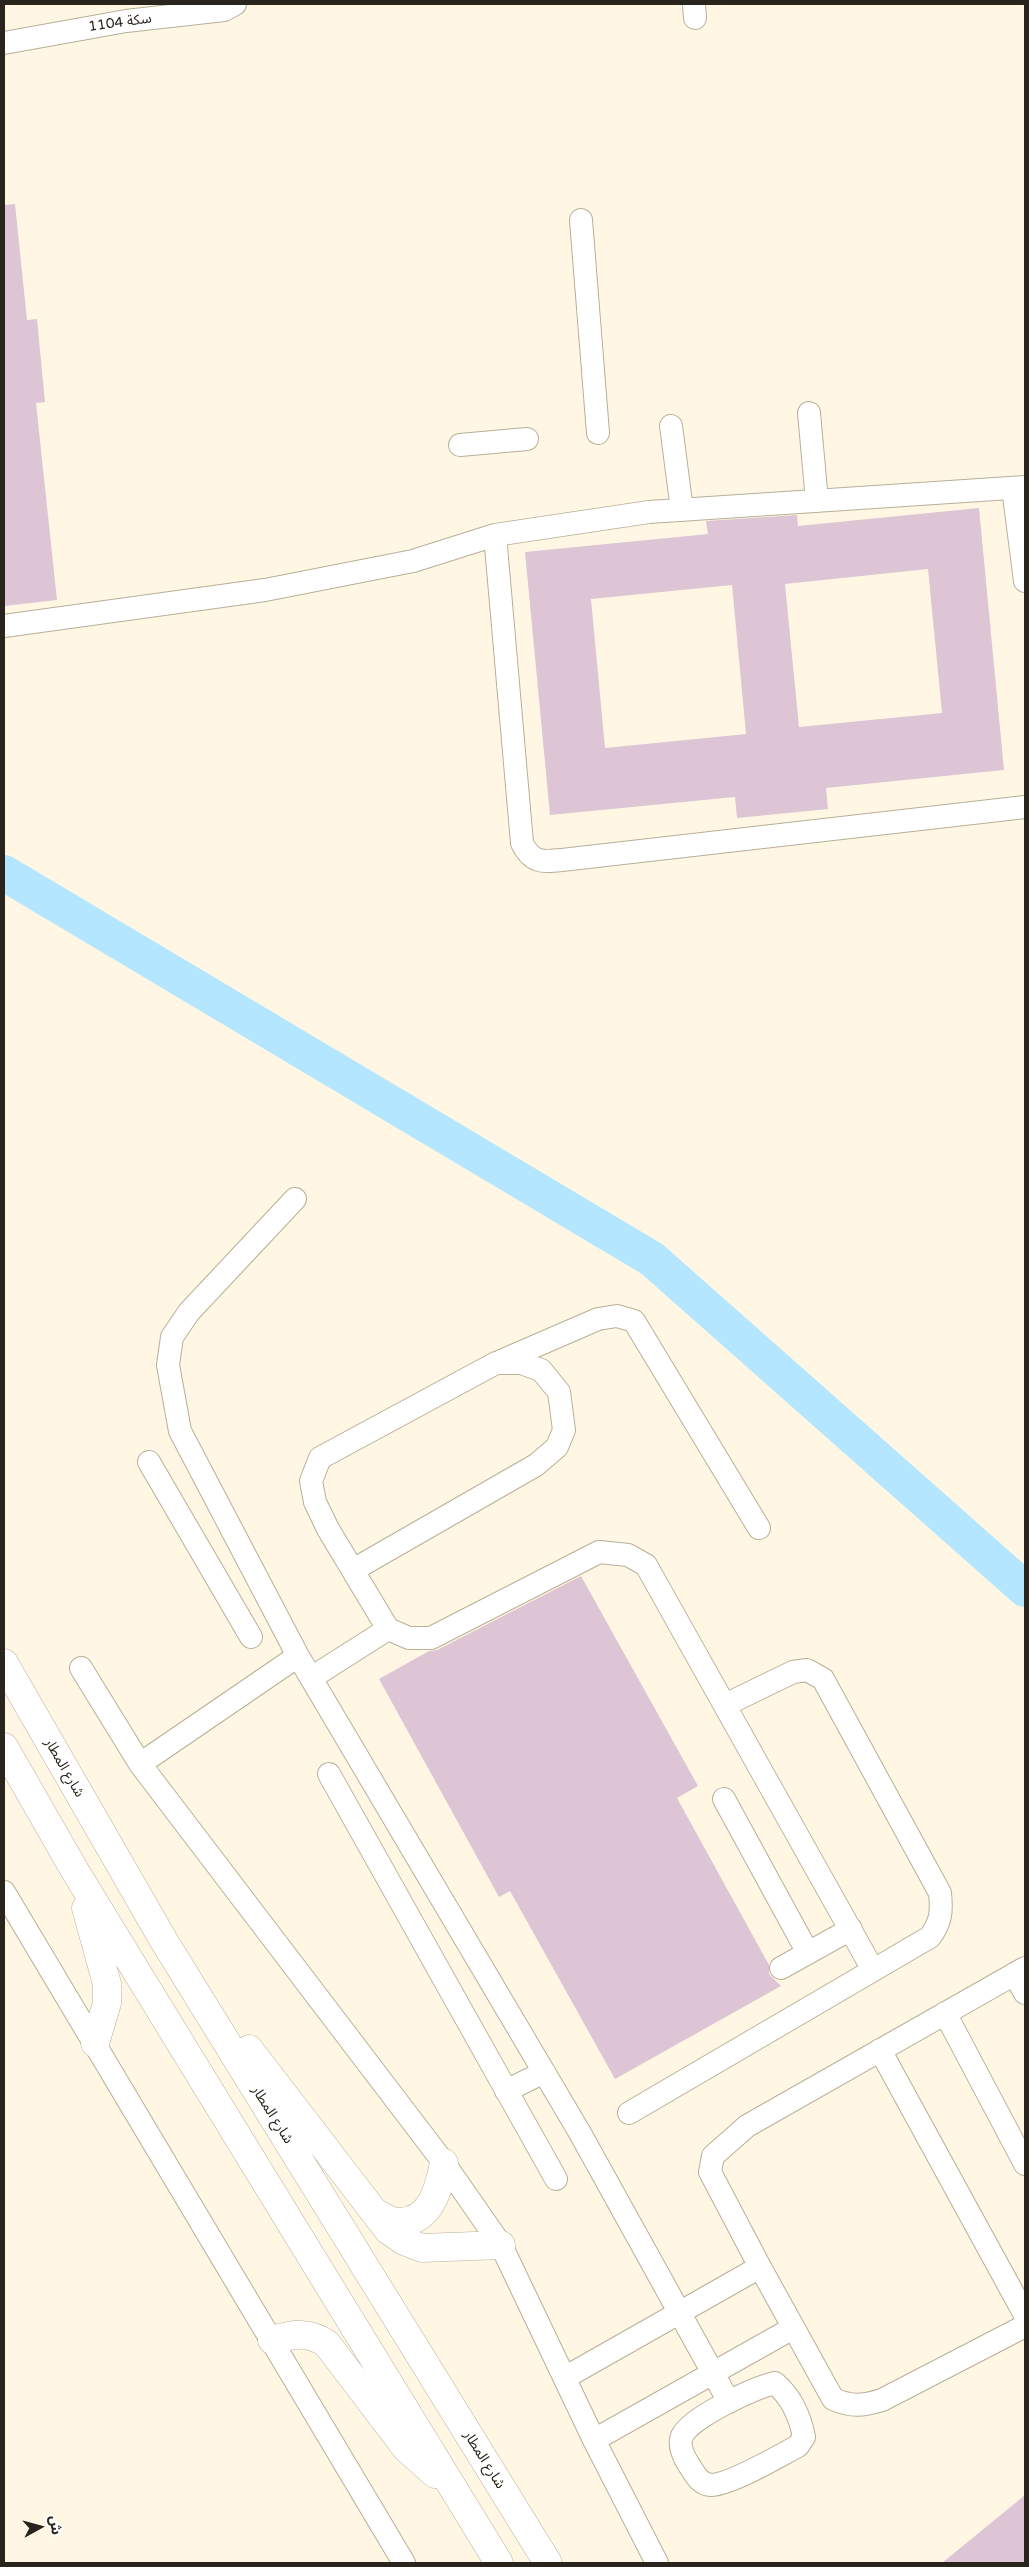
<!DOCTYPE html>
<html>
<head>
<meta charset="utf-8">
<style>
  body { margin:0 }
  #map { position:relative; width:1029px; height:2567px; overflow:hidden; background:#fff7e3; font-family:"Varela Round","Noto Sans Arabic",sans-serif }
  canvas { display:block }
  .frame { position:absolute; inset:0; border:5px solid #29251c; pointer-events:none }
  .north { position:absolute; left:15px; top:2502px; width:50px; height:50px; -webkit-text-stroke:4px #fff; paint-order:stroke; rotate:83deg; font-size:14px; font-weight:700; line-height:20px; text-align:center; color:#29251c }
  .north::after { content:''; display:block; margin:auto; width:18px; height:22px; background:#29251c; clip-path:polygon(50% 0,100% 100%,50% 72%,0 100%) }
</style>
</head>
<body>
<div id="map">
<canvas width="1029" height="2567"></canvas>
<div class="frame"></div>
<div class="north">ش</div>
</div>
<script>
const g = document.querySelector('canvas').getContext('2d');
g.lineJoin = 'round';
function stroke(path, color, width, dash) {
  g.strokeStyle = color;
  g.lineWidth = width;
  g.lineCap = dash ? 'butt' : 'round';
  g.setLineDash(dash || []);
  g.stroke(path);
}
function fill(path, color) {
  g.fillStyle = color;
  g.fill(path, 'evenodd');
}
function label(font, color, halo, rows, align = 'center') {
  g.font = font + ' "Varela Round","Noto Sans Arabic",sans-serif';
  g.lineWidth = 4;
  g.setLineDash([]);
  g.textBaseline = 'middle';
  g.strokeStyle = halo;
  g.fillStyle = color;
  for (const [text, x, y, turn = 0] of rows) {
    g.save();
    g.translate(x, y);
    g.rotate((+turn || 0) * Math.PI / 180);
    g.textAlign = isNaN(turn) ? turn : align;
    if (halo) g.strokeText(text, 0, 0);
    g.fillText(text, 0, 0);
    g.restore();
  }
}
const river = new Path2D(`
  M4,873l648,386 373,330`);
const building = new Path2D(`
  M15,204l12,116 10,-1 8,83 -9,1 21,197 -53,6v-401z
  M979,508l25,262 -178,18 2,21 -91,9 -2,-21 -185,18 -25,-263 183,-18 -2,-13 91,-6 1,11zM928,569l14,144 -143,14 -14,-143zM732,585l14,149 -141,14 -14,-149z
  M581,1576l117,210 -21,12 92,167v9l12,12 -166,93 -105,-188 -11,6 -120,-218 50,-28 8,-1z
  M1025,2495v68h-83z`);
const minor = new Path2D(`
  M694,4l1,14
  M4,43l122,-22 98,-11 11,-6
  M581,220l17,213
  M809,413l8,88
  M671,426l11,84
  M460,445l67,-6
  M1013,488l12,93
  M495,535l27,308c10,20 19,19 40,17l463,-53
  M4,626l261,-36 148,-29 82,-26 154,-23 376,-25
  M295,1199l-106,113 -17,25 -4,28 12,66 118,225 282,477 149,269
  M501,1361l97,-42 19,-3 17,5 125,207
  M149,1462l102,175
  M353,1570l183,-105 21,-18 7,-17 -5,-38 -18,-22 -20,-7h-25l-176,95 -9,23 4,21 13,27 60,100 21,9h22l168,-86 29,3 18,10 227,405
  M81,1668l59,96 304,399 57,82 93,195 63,123
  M311,1678l77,-49
  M140,1764l158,-108
  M329,1774l227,405
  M724,1799l84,154
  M4,1892l400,671
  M781,1968l70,-39
  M1025,1968l-278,158 -34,30 -3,16 50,95 73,132c19,8 29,7 49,1l143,-74
  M1014,1974l11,19
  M945,2013l80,151
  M880,2050l145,265
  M506,2091l38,-19
  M629,2113l301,-176c11,-15 12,-25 10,-44l-117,-214 -16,-9 -14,2 -68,33
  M566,2377l194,-110
  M775,2383c16,14 25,33 29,54l-6,9c-19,10 -68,39 -87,39 -12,-1 -16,-11 -22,-20 -5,-7 -11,-20 -7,-29 9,-19 72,-48 93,-53z
  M594,2440l199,-112`);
const major = new Path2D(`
  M4,1663l160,278 384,622
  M4,1747l71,124 424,692
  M86,1908l21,76v19l-12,40
  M249,2049l139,181 16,11 18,7 79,-3
  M376,2213c6,3 15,9 22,9 33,1 41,-34 46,-59
  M272,2340c21,-6 37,-9 55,4l79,104 29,26`);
const streetNames = [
  ["سكة 1104",120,23,-8],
  ["شارع المطار",64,1768,60],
  ["شارع المطار",272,2115,58],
  ["شارع المطار",484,2460,58]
];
stroke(river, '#b4e7ff', 36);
fill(building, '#ddc5d5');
stroke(minor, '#b8af97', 24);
stroke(major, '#b8af97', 29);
stroke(minor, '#fff', 22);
stroke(major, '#fff', 28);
label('14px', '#29251c', '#fff', streetNames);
</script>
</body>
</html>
